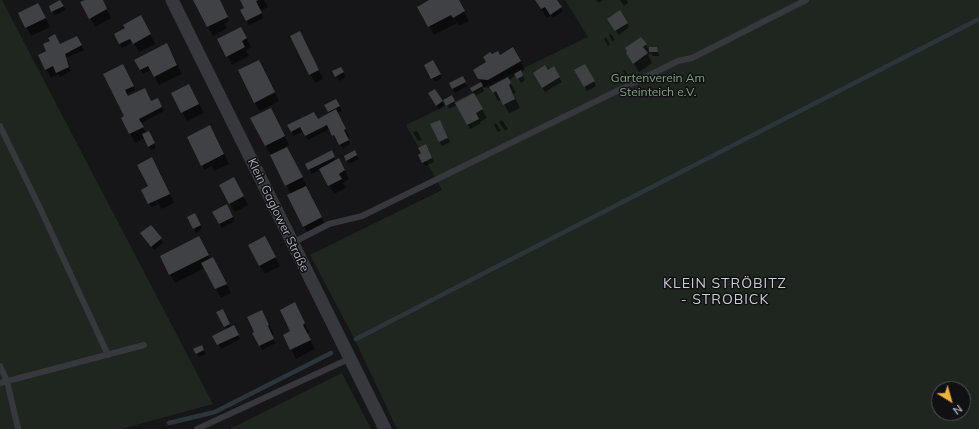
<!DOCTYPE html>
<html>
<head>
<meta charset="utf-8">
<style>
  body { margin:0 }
  #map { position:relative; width:979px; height:429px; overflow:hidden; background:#161618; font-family:Mulish,sans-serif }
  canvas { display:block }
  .north { position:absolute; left:931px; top:381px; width:40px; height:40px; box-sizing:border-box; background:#111113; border:1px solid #4d4f55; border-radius:50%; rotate:143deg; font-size:11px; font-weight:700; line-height:16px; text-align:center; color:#a8adb8 }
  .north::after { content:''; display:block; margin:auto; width:14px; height:18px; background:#f2b134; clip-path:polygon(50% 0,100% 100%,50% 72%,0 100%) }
</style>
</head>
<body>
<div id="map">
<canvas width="979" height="429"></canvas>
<div class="north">N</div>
</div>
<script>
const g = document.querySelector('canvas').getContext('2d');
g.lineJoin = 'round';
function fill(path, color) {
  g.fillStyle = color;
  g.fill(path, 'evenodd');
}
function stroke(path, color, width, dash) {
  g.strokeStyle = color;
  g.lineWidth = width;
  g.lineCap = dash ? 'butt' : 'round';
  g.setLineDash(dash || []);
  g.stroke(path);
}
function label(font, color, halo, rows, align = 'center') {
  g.font = font + ' Mulish,sans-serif';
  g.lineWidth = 3;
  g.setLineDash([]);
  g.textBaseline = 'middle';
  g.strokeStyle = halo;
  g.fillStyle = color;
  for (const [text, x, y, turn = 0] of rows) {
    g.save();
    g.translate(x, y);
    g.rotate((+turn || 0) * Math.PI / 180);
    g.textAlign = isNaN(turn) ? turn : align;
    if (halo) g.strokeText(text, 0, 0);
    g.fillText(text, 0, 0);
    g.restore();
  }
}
const green = new Path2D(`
  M0,0h2l211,404 -92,25h-121z
  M565,0h414v429h-582l-43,-91 -44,-83 132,-65 -36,-65 182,-88zM939,389h24v24h-24z
  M342,373l29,56h-141z`);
const shadow = new Path2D(`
  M84,0h18l9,18 -16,9 -5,-9z
  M194,0h25l10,21 -5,3 3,4 -14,8z
  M241,0h23l4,7 -8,4 4,7 -15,7 -8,-15 4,-2z
  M431,0h27l11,21 -10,5 -2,-3 -23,12 -16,-28z
  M535,0h21l7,11 -10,7 -2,-3 -4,3z
  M596,0h7l-4,3z
  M620,0h7l1,3 -4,3z
  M61,1l5,9 -11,5 -5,-8z
  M19,13h24l7,14 -19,9z
  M611,23h16l2,4 -10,8z
  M146,25l9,19 -16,8 -6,-10 -11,6 -2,-4z
  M611,34l4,6 -2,2 -4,-7z
  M246,37l5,10 -5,3 3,6 -17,9 -13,-26z
  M606,37l4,7 -2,2 -4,-7z
  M79,41l5,9 -18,8 5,10h-2l2,3 -11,6 -2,-3 -7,4 -5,-9z
  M305,41l18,38 -8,4 -5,-9z
  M646,45l4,8v-5h7l2,8h-6l-2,-3 -3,2 4,8 -13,9 -12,-19z
  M513,48l12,22 -4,2 4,8 -4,3 -5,-8 -7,5 7,13 -3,1 7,14 -11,5 -7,-13 -4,1 -7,-13 -9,-1 2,4 -9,5 12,22 -7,4 1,1 -11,6 -13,-24 -8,4 -2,-4 5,-8 3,7 19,-10 -2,-5 9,-6 -7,-13z
  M172,53l10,21 -23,11 -8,-15 -8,4 -7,-14z
  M433,61l9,17 -7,4 -10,-17z
  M584,65l12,21 -9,5 -12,-20z
  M341,68l5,9 -7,4 -5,-9z
  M553,68l9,14 -17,10 -11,-19 14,-2z
  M125,70l10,20 -8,4 1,3 32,6 4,8 -23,12 5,10 5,3 5,12 -5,2 -7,-12 -9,5 -13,-25 4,-1 -22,-42z
  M625,70l6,9 -2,1 -6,-9z
  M462,77l5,9 -12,7 -5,-10z
  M189,85l15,28 -17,8 -14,-27z
  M275,93l4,8 -19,10 -5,-8z
  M431,98l11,3 2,4 -5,4z
  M336,100l6,11 -5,2 13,25 -2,1 2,5 -7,4 -3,-5 -2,1 -8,-15 -22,11 -5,-9 -9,5 -5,-10 29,-6 12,-6 -5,-9z
  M275,118l14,27 -3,2 21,39 -2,1 21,39 -17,9 -5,-9 -13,-32 -39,-75z
  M502,120l6,9 -3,2 -6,-9z
  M496,123l5,8 -3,1 -4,-7z
  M442,125l8,17 -8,4 -2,-4z
  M417,131l5,9 -4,1 -5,-9z
  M215,135l14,29 -15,7 -3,-5 -7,4 -2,-5z
  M428,149l6,13 -9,4 -2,-4z
  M331,152l5,9 8,7 5,11 -6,4 3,5 -12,6 -13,-25 -9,5 -6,-10z
  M354,152l5,7 -10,5 -4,-7z
  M157,167l17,36 -12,6 -6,-9 -1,1 2,4 -6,2 -2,-4 3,-11z
  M239,187l9,18 -13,7 -5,-9z
  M229,210l6,11 -13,7 -8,-16z
  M197,218l5,11 -6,4 -2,-4z
  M144,238l17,1 2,4 -9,7z
  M204,246l6,13 3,-1 18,35 -10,5 -16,-30 -30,15 -5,-9z
  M269,246l11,20 -15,8 -5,-8z
  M218,312l7,2 6,13 2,-1 7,13 -19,10 -7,-13 13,-6z
  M299,312l10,20 -2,2 8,15 -19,10 -12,-24 8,-4z
  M267,320l7,14 -3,1 5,8 -14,7 -8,-16z
  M202,346l4,8 -7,3 -4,-7z`);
const stream = new Path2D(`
  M356,339l623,-320
  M169,423l46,-11 116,-59`);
const building = new Path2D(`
  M60,0l4,6 -13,6 -2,-6z
  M85,0h18l4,9 -18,10 -9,-17z
  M193,0h27l8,17 -21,10z
  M240,0h19l-3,1 6,12 -16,8 -6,-11 4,-2z
  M429,0h30l6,11 -12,7 -2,-3 -23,12 -11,-20z
  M535,0h22l5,7 -12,8 -5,-8 -4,2z
  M38,3l8,15 -21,10 -7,-15z
  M620,10l8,13 -13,8 -8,-12z
  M141,15l10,19 -18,10 -3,-5 -11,5 -5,-10 11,-6 -2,-3z
  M241,27l6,11 -5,3 3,6 -19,10 -9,-18z
  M300,31l19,39 -10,5 -19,-39z
  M55,34l5,10 17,-8 5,9 -17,9 4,13 -13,6 -3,-7 -8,4 -7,-15 8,-4 -3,-7 7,-3 -2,-3z
  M641,37l6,7 -4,3 5,6 -15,11 -7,-11 1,-2 -2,-3z
  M167,43l10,22 -23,12 -6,-11 -8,4 -6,-10z
  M513,47l8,14 -33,19 -10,-1 -5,-9 13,-8 -3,-5 7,-5 2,2 6,-3 2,4z
  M649,47h8l1,5h-9z
  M259,60l16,32 -21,11 -16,-33z
  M433,60l8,14 -10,5 -7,-14z
  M123,64l11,22 -9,4 3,6 17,-8 6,13 7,-3 4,9 -23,12 5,8 -15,7 -8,-16 3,-2 -21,-42z
  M585,64l10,17 -11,6 -10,-17z
  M545,65l3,5 6,-4 6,11 -18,11 -9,-15z
  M341,67l3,5 -9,5 -3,-6z
  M521,70l2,6 -6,3 -3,-5z
  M463,76l3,6 -14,7 -3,-6z
  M508,77l3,6 -2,2 6,14 -12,6 -7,-14 -3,2 -4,-6z
  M481,82l2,4 -11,6 -2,-4z
  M189,84l10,20 -18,9 -10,-20z
  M435,89l8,12 -7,5 -8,-13z
  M474,93l9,16 -7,4 3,6 -12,6 -12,-22z
  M452,95l3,6 -9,5 -3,-6z
  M336,99l4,7 -12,6 -4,-7z
  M271,108l14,28 -20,10 -15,-28z
  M336,109l10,20 -2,1 5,10 -10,5 -5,-10 -2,1 -5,-11 -22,11 -5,-9 -9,5 -4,-7 27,-13 4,7z
  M440,120l8,18 -9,4 -9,-18z
  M210,125l14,29 -23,12 -14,-29z
  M149,131l6,12 -7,4 -6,-13z
  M426,144l6,14 -10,5 -4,-8 3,-2 -3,-5z
  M287,147l16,30 -18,9 -15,-31z
  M332,150l3,7 -27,13 -3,-6z
  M355,150l2,5 -11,6 -2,-5z
  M152,157l18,37 -22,10 -7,-14 7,-4 -11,-21z
  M339,158l6,12 -6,4 3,5 -14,7 -9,-17z
  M234,177l10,19 -15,8 -10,-19z
  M306,186l16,31 -19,10 -16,-32z
  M227,204l6,13 -14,7 -7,-12z
  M195,213l6,12 -8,4 -6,-12z
  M151,225l11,13 -11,9 -11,-14z
  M199,236l10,19 -40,20 -9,-19z
  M265,236l11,21 -17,9 -11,-21z
  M213,257l14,27 -12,5 -14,-26z
  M295,302l10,21 -2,2 8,15 -21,10 -7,-15 7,-4 -10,-21z
  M223,309l7,15 -6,3 -8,-15z
  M262,310l7,15 -1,1 6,13 -15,7 -7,-13 2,-1 -7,-15z
  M234,325l5,10 -22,10 -5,-9z
  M202,345l2,5 -8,4 -3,-5z`);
const service = new Path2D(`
  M0,126l40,82 68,147
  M292,243l37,-19 33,-8 316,-155 14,-3 114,-58
  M0,366l7,15 11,48
  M0,383l144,-38
  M197,429l154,-71`);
const minor = new Path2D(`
  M172,0l213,429`);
const parkNames = [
  ["Gartenverein Am",658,78],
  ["Steinteich e.V.",658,92]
];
const streetNames = [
  ["Klein Gaglower Straße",278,215,64]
];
const quarterNames = [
  ["KLEIN STRÖBITZ",725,284],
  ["- STROBICK",725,300]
];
fill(green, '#1e261f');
fill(shadow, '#0007');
stroke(stream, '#2c353c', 4.5);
fill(building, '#404145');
stroke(service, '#37383d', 6);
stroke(minor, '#37383d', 13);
label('12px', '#7fa381', '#111113', parkNames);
label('12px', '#a8adb8', '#111113', streetNames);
g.letterSpacing = '1px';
label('14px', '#c9ccd4', '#111113', quarterNames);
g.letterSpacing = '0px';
</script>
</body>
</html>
